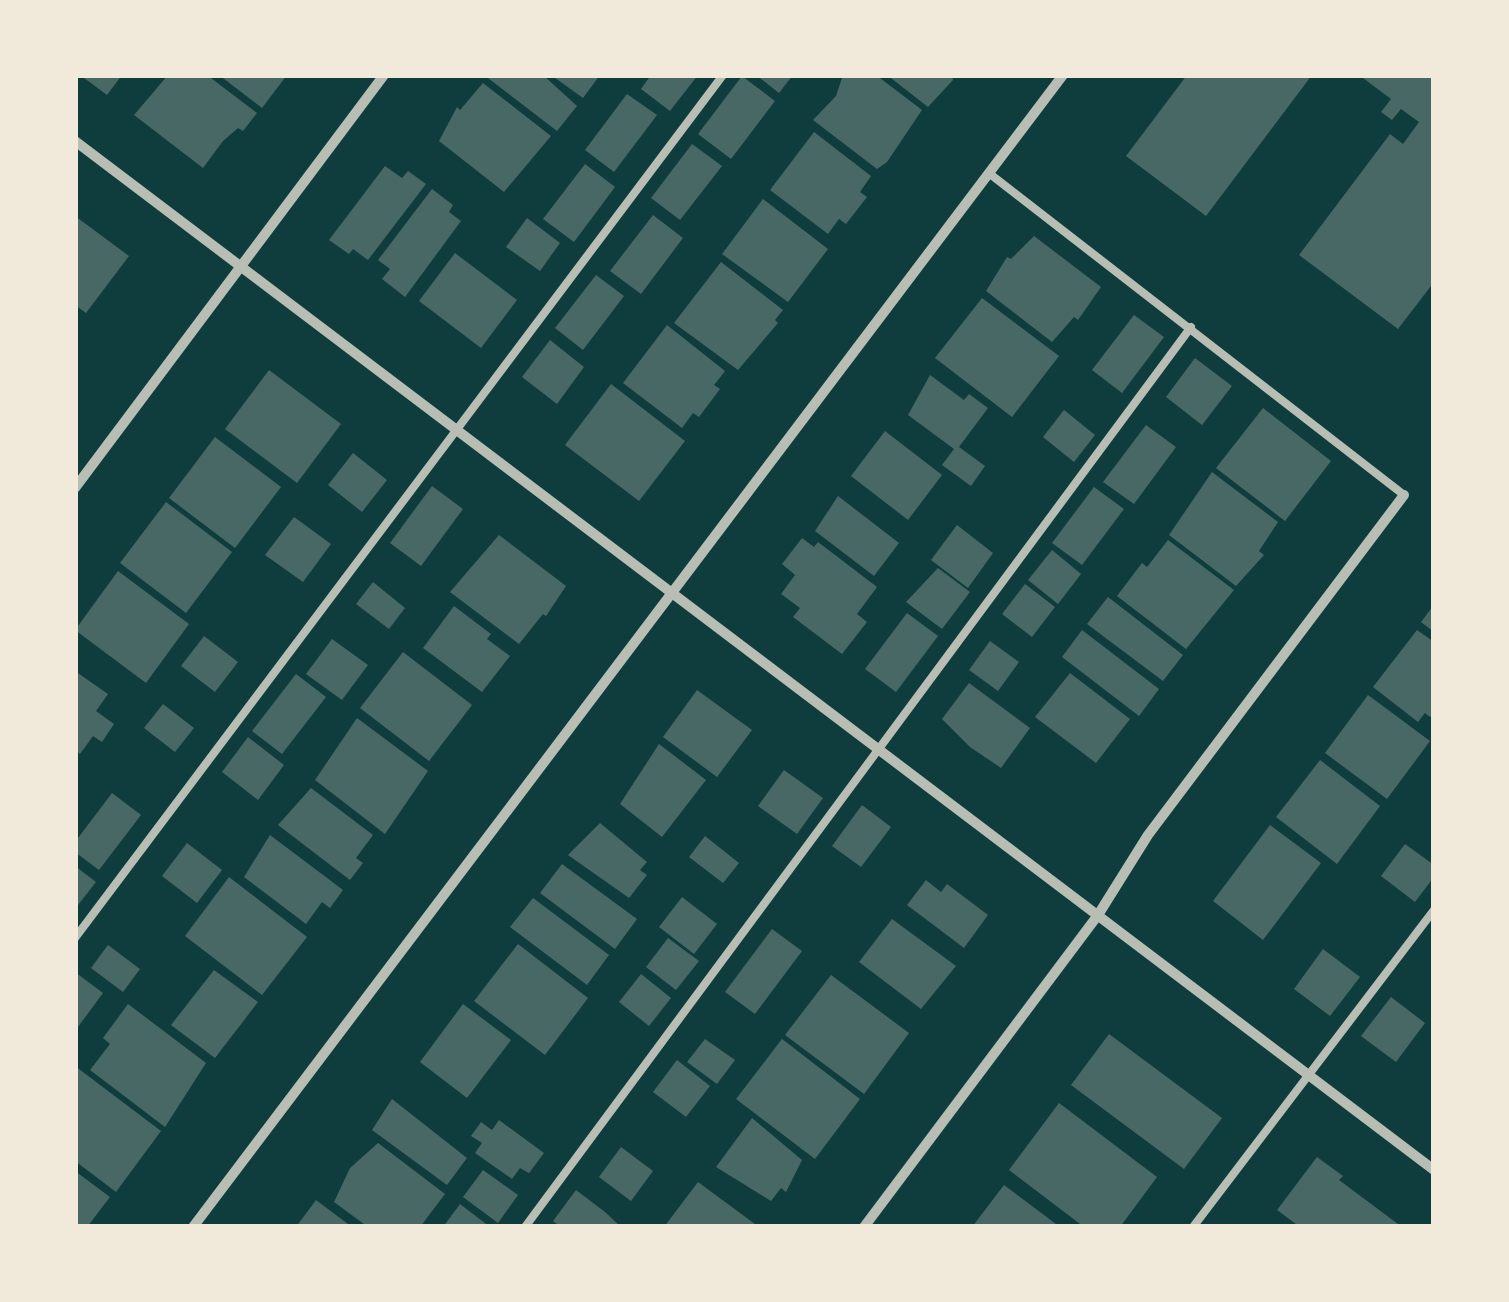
<!DOCTYPE html>
<html>
<head>
<meta charset="utf-8">
<style>
  body { margin:0 }
  #map { position:relative; width:1509px; height:1302px; overflow:hidden; background:#0f3d3e; font-family:"Golos Text",sans-serif }
  canvas { display:block }
  .frame { position:absolute; inset:0; border:78px solid #f1e9da; pointer-events:none }
</style>
</head>
<body>
<div id="map">
<canvas width="1509" height="1302"></canvas>
<div class="frame"></div>
</div>
<script>
const g = document.querySelector('canvas').getContext('2d');
g.lineJoin = 'round';
function fill(path, color) {
  g.fillStyle = color;
  g.fill(path, 'evenodd');
}
function stroke(path, color, width, dash) {
  g.strokeStyle = color;
  g.lineWidth = width;
  g.lineCap = dash ? 'butt' : 'round';
  g.setLineDash(dash || []);
  g.stroke(path);
}
const building = new Path2D(`
  M80,75h42l-15,20z
  M168,75h39l50,38 -14,18 -5,-3 -15,13 -20,27 -69,-53z
  M219,75h68l-25,33z
  M484,75h59l34,31 -20,25z
  M551,75h49l-17,23z
  M651,75h47l-28,36 -29,-22z
  M756,75h37l-14,18z
  M843,75h33l46,35 -35,52 -10,7 -64,-49 23,-24z
  M887,75h65l1,5 -25,27z
  M1187,75h125l-106,141 -80,-60z
  M1359,75h75v207l-36,47 -99,-74 91,-121 13,10 16,-22 -18,-13 -9,11 -11,-8 10,-13z
  M742,76l33,25 -44,58 -33,-25z
  M483,83l68,53 -47,56 -65,-51 18,-34 3,3z
  M627,94l30,21 -43,57 -29,-22z
  M814,132l57,44 -11,16 7,5 -21,27 -7,-5 -11,15 -58,-44z
  M692,144l30,22 -42,54 -29,-22z
  M585,164l30,23 -41,55 -31,-23z
  M385,166l17,12 6,-7 18,13 -58,76 -15,-11 -4,5 -20,-14z
  M432,189l21,16 -4,7 12,9 -56,76 -23,-18 8,-10 -12,-9z
  M763,199l65,50 -40,53 -66,-48z
  M653,215l30,23 -42,56 -31,-23z
  M75,216l54,40 -43,57 -11,-8z
  M527,218l33,25 -20,28 -34,-24z
  M1034,236l67,51 -23,33 -4,-3 -22,25 -66,-51 21,-34 4,2z
  M455,253l62,47 -36,48 -62,-47z
  M721,262l62,48 -8,10 3,3 -40,47 -64,-47z
  M596,275l28,21 -41,54 -28,-22z
  M982,298l77,58 -47,61 -77,-59z
  M1134,315l30,22 -42,56 -30,-23z
  M667,325l58,46 -11,14 6,4 -21,28 -6,-4 -11,15 -59,-45z
  M550,340l34,27 -27,37 -35,-27z
  M1195,358l37,28 -30,39 -36,-28z
  M269,370l72,54 -44,59 -72,-54z
  M930,375l34,25 5,-6 19,14 -29,39 26,19 -14,20 -29,-21 12,-16 -46,-34z
  M611,384l74,57 -46,60 -74,-56z
  M1263,408l68,53 -46,60 -69,-53z
  M1064,410l31,25 -21,27 -31,-25z
  M1146,425l30,22 -42,57 -31,-22z
  M885,431l57,44 -34,45 -57,-44z
  M215,437l66,50 -46,61 -66,-50z
  M353,453l34,27 -25,32 -34,-27z
  M1212,472l66,50 -19,29 5,4 -28,31 -67,-51z
  M432,486l31,23 -42,57 -31,-23z
  M1094,487l30,22 -42,56 -30,-22z
  M838,496l61,47 -25,33 -59,-45z
  M166,502l66,50 -46,61 -66,-50z
  M294,517l37,27 -28,38 -38,-27z
  M957,525l36,28 -25,35 -37,-28z
  M499,535l67,51 -20,30 -3,-2 -24,30 -69,-52z
  M802,538l12,9 4,-5 59,45 -20,27 10,8 -25,32 -49,-37 7,-9 -19,-14 14,-19 -13,-11z
  M1168,540l66,50 -48,59 -69,-53 25,-33 5,4z
  M1052,550l29,24 -23,30 -30,-24z
  M938,568l32,24 -28,37 -36,-27z
  M118,571l71,53 -43,59 -71,-53z
  M373,582l32,26 -16,21 -33,-25z
  M1025,584l30,23 -23,30 -30,-23z
  M1108,597l75,58 -20,26 -76,-57z
  M1434,605v27l-13,-10z
  M454,606l37,28 -4,5 23,17 -28,36 -59,-44z
  M907,613l31,23 -42,56 -31,-23z
  M1082,630l77,59 -20,27 -77,-59z
  M1417,630l17,12v70l-4,5 -5,-4 -7,9 -45,-35z
  M204,636l34,26 -23,30 -34,-26z
  M332,639l36,26 -26,35 -36,-26z
  M990,641l29,21 -21,29 -29,-21z
  M403,652l69,53 -43,56 -69,-53z
  M75,671l33,23 -12,17 18,13 -12,18 -9,-6 -13,18 -5,-4z
  M1070,673l60,46 -34,44 -61,-46z
  M296,674l30,23 -44,57 -30,-23z
  M969,683l61,45 -29,40 -31,-21 -28,-28z
  M697,690l55,40 -35,47 -54,-40z
  M1368,695l62,46 -43,58 -62,-46z
  M163,704l31,24 -19,24 -31,-24z
  M357,718l71,53 -43,63 -70,-54z
  M248,737l36,28 -26,35 -36,-28z
  M659,744l47,36 -44,57 -42,-33z
  M1320,760l60,46 -43,58 -61,-47z
  M784,770l39,28 -26,36 -39,-28z
  M311,788l62,47 -17,23 7,5 -13,17 -72,-55z
  M112,793l29,22 -42,55 -24,-18v-10z
  M862,805l29,22 -30,40 -29,-21z
  M600,823l47,39 -7,8 7,5 -18,23 -61,-43z
  M1270,825l51,38 -58,77 -50,-39z
  M270,835l73,55 -13,18 -8,-6 -16,22 -62,-47z
  M705,836l34,27 -16,20 -34,-26z
  M187,843l35,27 -25,33 -35,-27z
  M1405,844l29,21v12l-19,25 -34,-26z
  M562,864l75,55 -22,30 -75,-56z
  M75,866l21,16 -21,27z
  M229,877l78,60 -45,58 -77,-59z
  M926,880l15,12 6,-8 41,31 -24,33 -57,-43z
  M682,897l35,27 -23,30 -35,-27z
  M533,898l76,57 -22,30 -77,-58z
  M892,919l64,47 -35,43 -62,-47z
  M772,929l30,22 -47,63 -30,-22z
  M668,938l31,23 -23,29 -30,-23z
  M518,944l70,54 -43,57 -71,-54z
  M108,945l32,24 -17,23 -32,-24z
  M1323,949l37,28 -30,39 -36,-27z
  M214,970l44,32 -43,56 -44,-33z
  M75,972l28,21 -28,38z
  M641,974l30,24 -22,28 -30,-24z
  M831,975l78,58 -45,61 -79,-59z
  M1391,997l34,26 -29,39 -35,-26z
  M128,1004l78,59 -41,64 -75,-57 20,-26 -7,-6z
  M463,1004l48,36 -44,58 -47,-36z
  M1109,1034l113,84 -38,51 -113,-84z
  M705,1039l30,21 -18,24 -30,-22z
  M782,1039l78,60 -45,60 -79,-60z
  M677,1060l33,26 -24,31 -33,-25z
  M75,1066l86,65 -45,61 -41,-31z
  M392,1099l75,59 -20,27 -75,-55z
  M1059,1103l98,74 -37,50h-36l-75,-57z
  M752,1118l50,42 -16,32 -5,-4 -10,13 -55,-34z
  M499,1120l45,33 -15,20 -9,-5 -8,11 -37,-26 7,-10 -11,-7 10,-14 11,8z
  M378,1143l67,51 -25,33h-52l-34,-25 16,-34z
  M621,1147l32,24 -22,30 -32,-24z
  M1317,1157l26,19 -4,4 63,47h-102l-23,-17z
  M483,1170l35,25 -20,28 -35,-26z
  M75,1171l35,26 -23,30h-12z
  M698,1182l61,45h-95z
  M1004,1185l56,42h-88z
  M576,1190l29,22 16,15h-60l-8,-6z
  M316,1200l36,27h-56z
  M460,1204l30,23h-47z`);
const service = new Path2D(`
  M990,174l414,321
  M75,938l648,-863
  M525,1227l666,-900
  M1193,1227l241,-317`);
const minor = new Path2D(`
  M75,141l1359,1029
  M75,488l309,-413
  M193,1227l870,-1152
  M864,1227l234,-312 50,-80 256,-340`);
fill(building, '#486865');
stroke(service, '#b8beb3', 8);
stroke(minor, '#b8beb3', 10);
</script>
</body>
</html>
